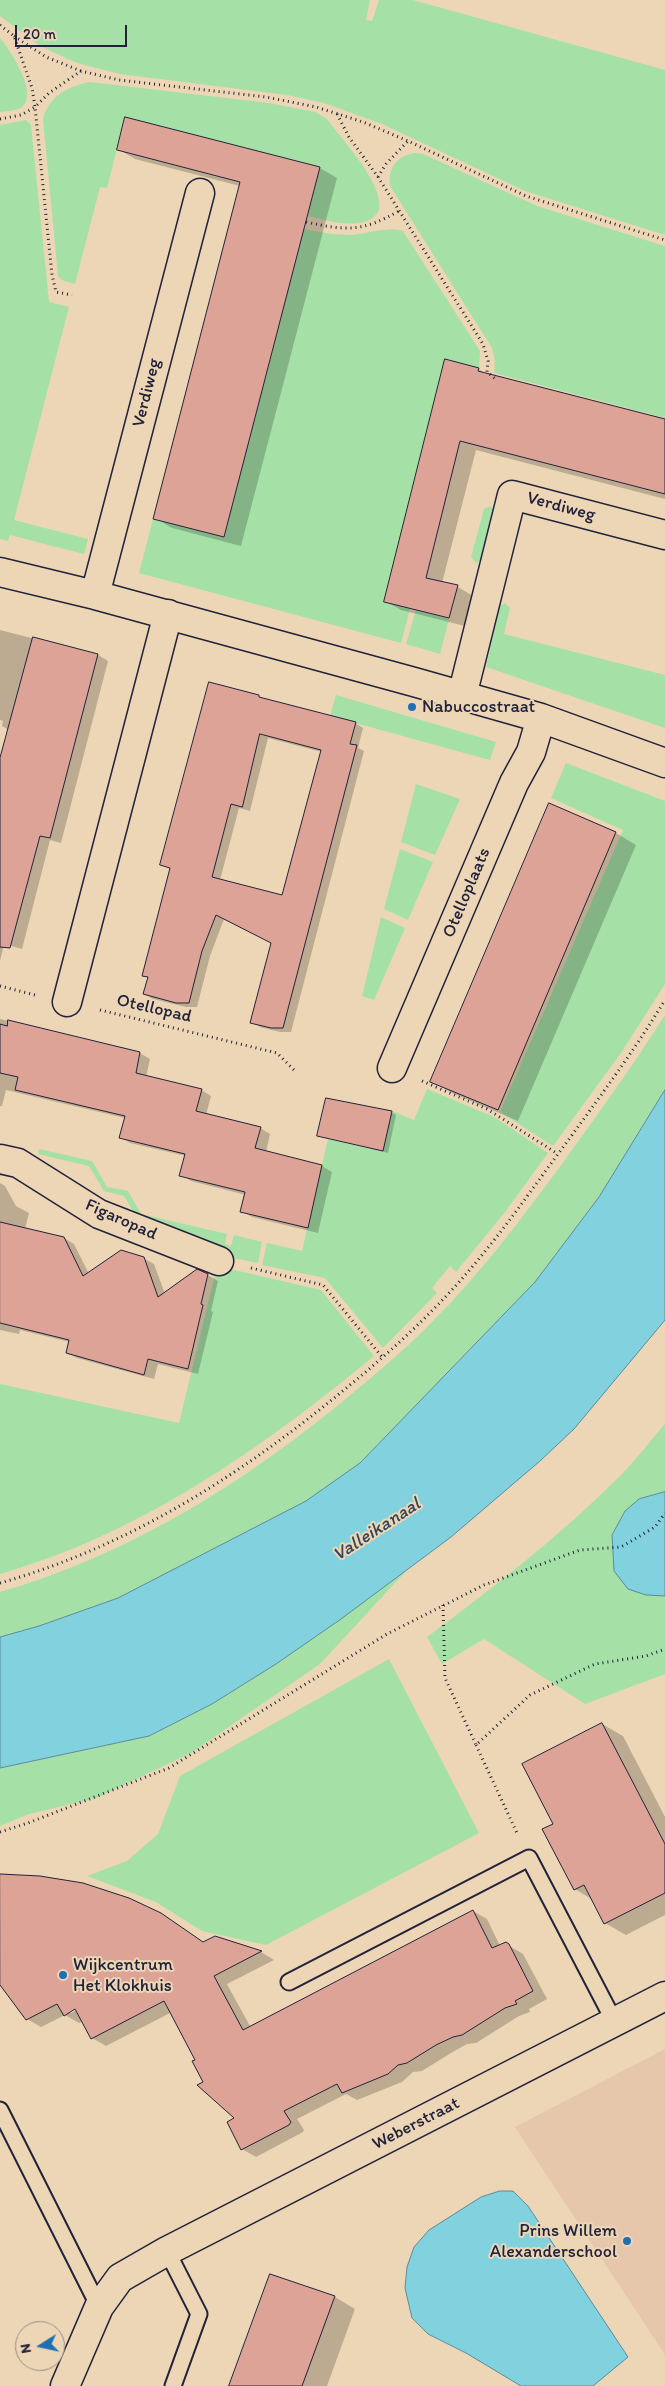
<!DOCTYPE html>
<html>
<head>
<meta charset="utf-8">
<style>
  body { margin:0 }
  #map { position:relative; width:665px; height:2386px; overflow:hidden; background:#ecd6b5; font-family:Itim,sans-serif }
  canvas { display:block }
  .north { position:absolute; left:15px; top:2321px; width:50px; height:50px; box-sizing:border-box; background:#ecd6b5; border:1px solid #9b8e84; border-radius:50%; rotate:260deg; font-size:14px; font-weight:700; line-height:20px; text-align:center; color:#22223b }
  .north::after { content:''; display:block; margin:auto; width:18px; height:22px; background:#1f6fb2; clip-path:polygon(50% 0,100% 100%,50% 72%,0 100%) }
  .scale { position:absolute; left:15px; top:25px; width:112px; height:22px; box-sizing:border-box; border:2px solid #22223b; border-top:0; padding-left:6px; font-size:15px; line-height:18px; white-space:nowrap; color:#22223b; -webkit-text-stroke:4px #ecd6b5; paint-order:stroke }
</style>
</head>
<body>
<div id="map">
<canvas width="665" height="2386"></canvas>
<div class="north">N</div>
<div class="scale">20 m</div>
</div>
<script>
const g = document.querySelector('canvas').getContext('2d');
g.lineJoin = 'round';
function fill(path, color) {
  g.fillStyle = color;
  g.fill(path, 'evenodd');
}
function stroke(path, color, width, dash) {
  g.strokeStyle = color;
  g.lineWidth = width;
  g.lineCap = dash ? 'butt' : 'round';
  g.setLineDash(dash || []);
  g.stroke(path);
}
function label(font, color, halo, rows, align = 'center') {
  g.font = font + ' Itim,sans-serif';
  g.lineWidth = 4;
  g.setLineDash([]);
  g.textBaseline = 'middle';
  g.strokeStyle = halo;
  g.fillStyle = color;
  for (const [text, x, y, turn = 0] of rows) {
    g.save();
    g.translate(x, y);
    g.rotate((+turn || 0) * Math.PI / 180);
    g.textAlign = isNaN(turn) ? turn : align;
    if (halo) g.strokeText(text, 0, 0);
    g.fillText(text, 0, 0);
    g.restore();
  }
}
const built = new Path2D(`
  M665,2049v306l-150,-228z`);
const green = new Path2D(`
  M0,0h370l-4,20 6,1 7,-21h34l252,70v165l-140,-44 -143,-67 -58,-21 -37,-8 -167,-21 -43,-11 -37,-17 -40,-30z
  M0,38c10,12 38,54 23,68 -5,5 -16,5 -23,6z
  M90,82l179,21 46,9 12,7c15,21 57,64 52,91 -11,23 -51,11 -71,6l12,-48 -195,-51 -18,71 -7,-1 -25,97 -13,-4 -4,-4 -15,-157c6,-23 25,-33 47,-37z
  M26,120l5,5 18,177 20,5 -55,213 74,19 -4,15 -74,-19 -2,6 -8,-2v-414z
  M414,153l9,1 114,52 128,40v172l-171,-45 1,-11 -3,-14 -102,-162c-3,-17 7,-30 24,-33z
  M304,229c16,3 31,6 48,6 15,-1 37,-9 51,-4l77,120 -1,18 -34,-9 -61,241 26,8 -9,34 -262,-70 14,-54 71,18z
  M490,506l4,5 -11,48 -7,4 -5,-6 13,-48z
  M505,603l5,5 -6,26 161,41v53l-179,-61 14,-61z
  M416,610l33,9 -9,35 -34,-10z
  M336,695l160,47 -6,18 -160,-44z
  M566,763l99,38v183l-44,69 -68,93 -53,-34 123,-282 -72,-32z
  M416,784l44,15 -25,56 -34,-13z
  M400,849l33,13 -25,58 -24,-11z
  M381,917l24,11 -31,72 -12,-4z
  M665,1015v75l-66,107 -64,85 -175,181 -54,38 -188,97 -79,28 -39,11v-45c124,-36 231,-101 331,-181 35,-29 70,-57 102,-90 48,-48 88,-102 129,-157 35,-49 71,-98 103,-149z
  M427,1089l67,28 54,36 -43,59 -49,60 -6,-6 -18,22 5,5 -54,55 -58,-70 -63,-13 5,-22 35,8 26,-112 54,12 10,-40 22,9z
  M39,1149l53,12 15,26 21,4 13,23 86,20 -2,10 6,2 3,-11 28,7 -4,21 -49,-10 3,-11 -46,-11 1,-5 -29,-7 -14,-23 -20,-5 -15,-25 -51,-12z
  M217,1266l104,24 53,66c-113,93 -232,177 -374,218v-190l179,39z
  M665,1424v68l-40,19 -13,24 2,36 32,24 19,1v78l-80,30 -101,-65 -42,25 -15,-27c67,-50 134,-102 193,-161 16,-16 30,-35 45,-52z
  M406,1571l-86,93 -129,89 -95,45 -67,16 -29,12v-58l149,-32 63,-32 64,-40z
  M389,1659l90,174 -213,112 -64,-14 -46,-29 -69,-26 40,-15 31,-27 22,-58z`);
const water = new Path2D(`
  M665,1090v230l-91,109 -34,32 -89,76 -110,82 -65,45 -64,40 -63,32 -149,32v-131l39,-11 79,-28 188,-97 54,-38 175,-181 64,-85z
  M665,1492v104l-19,-1 -18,-6 -14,-18 -2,-36 13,-24 14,-12z
  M500,2191h13l15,15 100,151 -35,29h-72l-55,-33 -38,-19 -16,-16 -7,-30 2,-21 7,-20 15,-17 52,-33z`);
const shadow = new Path2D(`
  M126,119l194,49 17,10 -96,368 -69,-18 -17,-10 85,-332 -105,-27 -17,-10z
  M478,369l10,6 177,45v79l-189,-49 -34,133 16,4 15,9 -8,30 -64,-16 -16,-9z
  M0,630l98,25 10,6 -47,182 -11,-3 -28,109 -18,-5 -4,17v-198l9,-33 -7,-4 1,-5 -3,-1z
  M259,696l7,4 89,23 8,5 -5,20 6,3 -73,281h-11l-20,-5 -8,-5 20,-79 -48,-24 -14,37 -13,51h-11l-33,-8 -9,-5 5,-16 -5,-3 26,-106 -8,-4zM268,738l54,14 -39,145 -63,-17 19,-72 11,3z
  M616,833l20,12 -118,276 -66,-28 -20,-12z
  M0,1019l140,34 10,6 -4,18 55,13 10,6 -5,19 54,13 10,6 -4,18 56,14 10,6 -14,61 -66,-16 -10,-6 4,-16 -55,-14 -10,-6 5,-19 -56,-13 -10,-6 5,-19 -119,-28 -4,16h-2z
  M391,1112l5,3 -8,38 -70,-18z
  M0,1183l5,3 11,20 13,7 -4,16 39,9 10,6 15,30 54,-16 11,6 11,30 43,-19 10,6 -7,30 2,1 -15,62 -40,-10 -4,15 -77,-21 -10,-5 3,-11 -50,-12 -1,4 -19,-4z
  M602,1724l21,12 42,81v98l-39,20 -21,-12 -12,-23 -18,-11 -21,-64z
  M0,1877l204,66 11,-6 46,15 13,8 -47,24 24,44 222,-117 14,8 13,27 6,-2 17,10 24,45 -18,10 1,3 -11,4 -43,27 -9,1 -16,9 -29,18 -9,1 -11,10 -45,18 -11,-6 -49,25 7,11 -1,2 -47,25 -14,-8 -6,-31 -31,-36 -8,-22 -25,-48 -66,34 -14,-8 -9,-17 -4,2 -14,-8 -24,12 -14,-8 -27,-36zM80,2005l1,3 -10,5h-5z
  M271,2275l64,22 20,12 -28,77h-96z`);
const building = new Path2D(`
  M125,117l195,50 -96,370 -71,-18 87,-337 -123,-32z
  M445,359l34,9 -1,3 187,48v75l-205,-53 -34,137 32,7 -9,33 -65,-16z
  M33,637l65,17 -48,184 -10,-2 -30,112 -10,-1v-189z
  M209,682l50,13v2l97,25 -6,22 7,1 -74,283h-12l-21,-5 21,-80 -55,-28 -14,36 -13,52h-13l-33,-9 5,-17 -6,-1 28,-108 -10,-3zM260,734l61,16 -39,145 -70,-18 19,-73 11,3z
  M549,803l67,29 -118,278 -68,-28z
  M8,1020l132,32 -4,21 66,16 -6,22 65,16 -6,21 67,17 -14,63 -68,-16 5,-20 -66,-16 6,-22 -66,-16 6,-22 -110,-26 3,-13 -18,-4v-49l7,2z
  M326,1098l66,13 -9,40 -66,-15z
  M0,1222l64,15 19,39 38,-26 23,7 14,40 39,-28 11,5 -7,30 2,1 -15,64 -40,-10 -4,16 -78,-22 3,-13 -69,-17z
  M602,1723l63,121v49l-61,31 -20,-39 -10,5 -32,-61 11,-5 -31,-60z
  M0,1874l40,2 43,7 46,15 32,15 42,29 12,-6 47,15 -48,25 29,54 230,-120 19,38 14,-6 3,2 24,47 -18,10 2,3 -12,4 -43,27 -9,2 -17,8 -29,18 -9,2 -10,9 -46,19 -5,-9 -53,27 7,11 -2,3 -48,25 -14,-28 7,-4 -37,-33 6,-3 -11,-21 3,-1 -31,-59 -73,38 -16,-30 -11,7 -7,-12 -31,16 -26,-35z
  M270,2274l65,22 -33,90h-73z`);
const path = new Path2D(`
  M0,25l14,11 18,52 3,19 14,-14 32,-22 38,9 147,17 50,10 47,15 45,19 118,55 139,44
  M14,36l32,21 35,14
  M337,114l12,23 29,40 105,167 5,17 -1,11 10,8
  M0,119l21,-4 14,-8 17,168 4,17 16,3
  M378,177l8,-13 22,-23
  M306,222c41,9 56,10 93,-11
  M0,986l35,9
  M100,1010l177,43 17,17
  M422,1081l65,28 71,45
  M251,1268l72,17 60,73
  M0,1583c127,-36 238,-106 339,-189 52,-42 101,-87 143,-139 29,-35 55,-73 82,-109 35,-48 70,-95 101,-146
  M443,1605l2,73 31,67 54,-50 65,-31 51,-8 19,-7
  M476,1745l41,88
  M0,1832l28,-9 141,-55 218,-134 97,-49 96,-35 41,-3 34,-20 10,-14`);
const lane = new Path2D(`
  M289,1982l240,-124 85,163
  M0,2110l99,197
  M167,2251l32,63 -26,72`);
const street = new Path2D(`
  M0,572l95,23 319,87 127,36 124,45
  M95,595l105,-402
  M462,696l50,-201 153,40
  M67,1002l101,-388
  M392,1068l122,-285 17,-31 10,-34
  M0,1159l18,4 81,51 120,47
  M65,2386l34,-79 21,-29 47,-27 498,-255`);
const markers = [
  [412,707,5,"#1f6fb2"],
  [63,1975,5,"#1f6fb2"],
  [627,2241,5,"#1f6fb2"]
];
const streetNames = [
  ["Verdiweg",147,393,-76],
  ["Verdiweg",561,507,15],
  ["Otelloplaats",467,893,-67],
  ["Otellopad",154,1009,13],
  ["Figaropad",121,1220,24],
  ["Weberstraat",416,2124,-27]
];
const poiNames = [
  ["Nabuccostraat",422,707],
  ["Wijkcentrum",73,1965],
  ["Het Klokhuis",73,1986],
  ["Prins Willem",617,2231,"right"],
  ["Alexanderschool",617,2252,"right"]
];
const waterNames = [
  ["Valleikanaal",377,1530,-33]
];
fill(built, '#e7c7ac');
fill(green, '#a5e1a7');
fill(water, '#81d1de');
stroke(water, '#5b8b9d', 1);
fill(shadow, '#0003');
fill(building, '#dca396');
stroke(building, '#22223b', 1);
stroke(lane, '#22223b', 19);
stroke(street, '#22223b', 31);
stroke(path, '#22223b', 3, [1, 4]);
stroke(lane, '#ecd6b5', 15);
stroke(street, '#ecd6b5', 28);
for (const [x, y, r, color] of markers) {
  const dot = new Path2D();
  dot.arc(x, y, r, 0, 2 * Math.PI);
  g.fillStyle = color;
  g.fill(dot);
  stroke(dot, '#ecd6b5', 2);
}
label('18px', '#22223b', '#ecd6b5', streetNames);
label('18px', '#22223b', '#ecd6b5', poiNames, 'left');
label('italic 19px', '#35455c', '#ecd6b5', waterNames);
</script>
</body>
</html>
